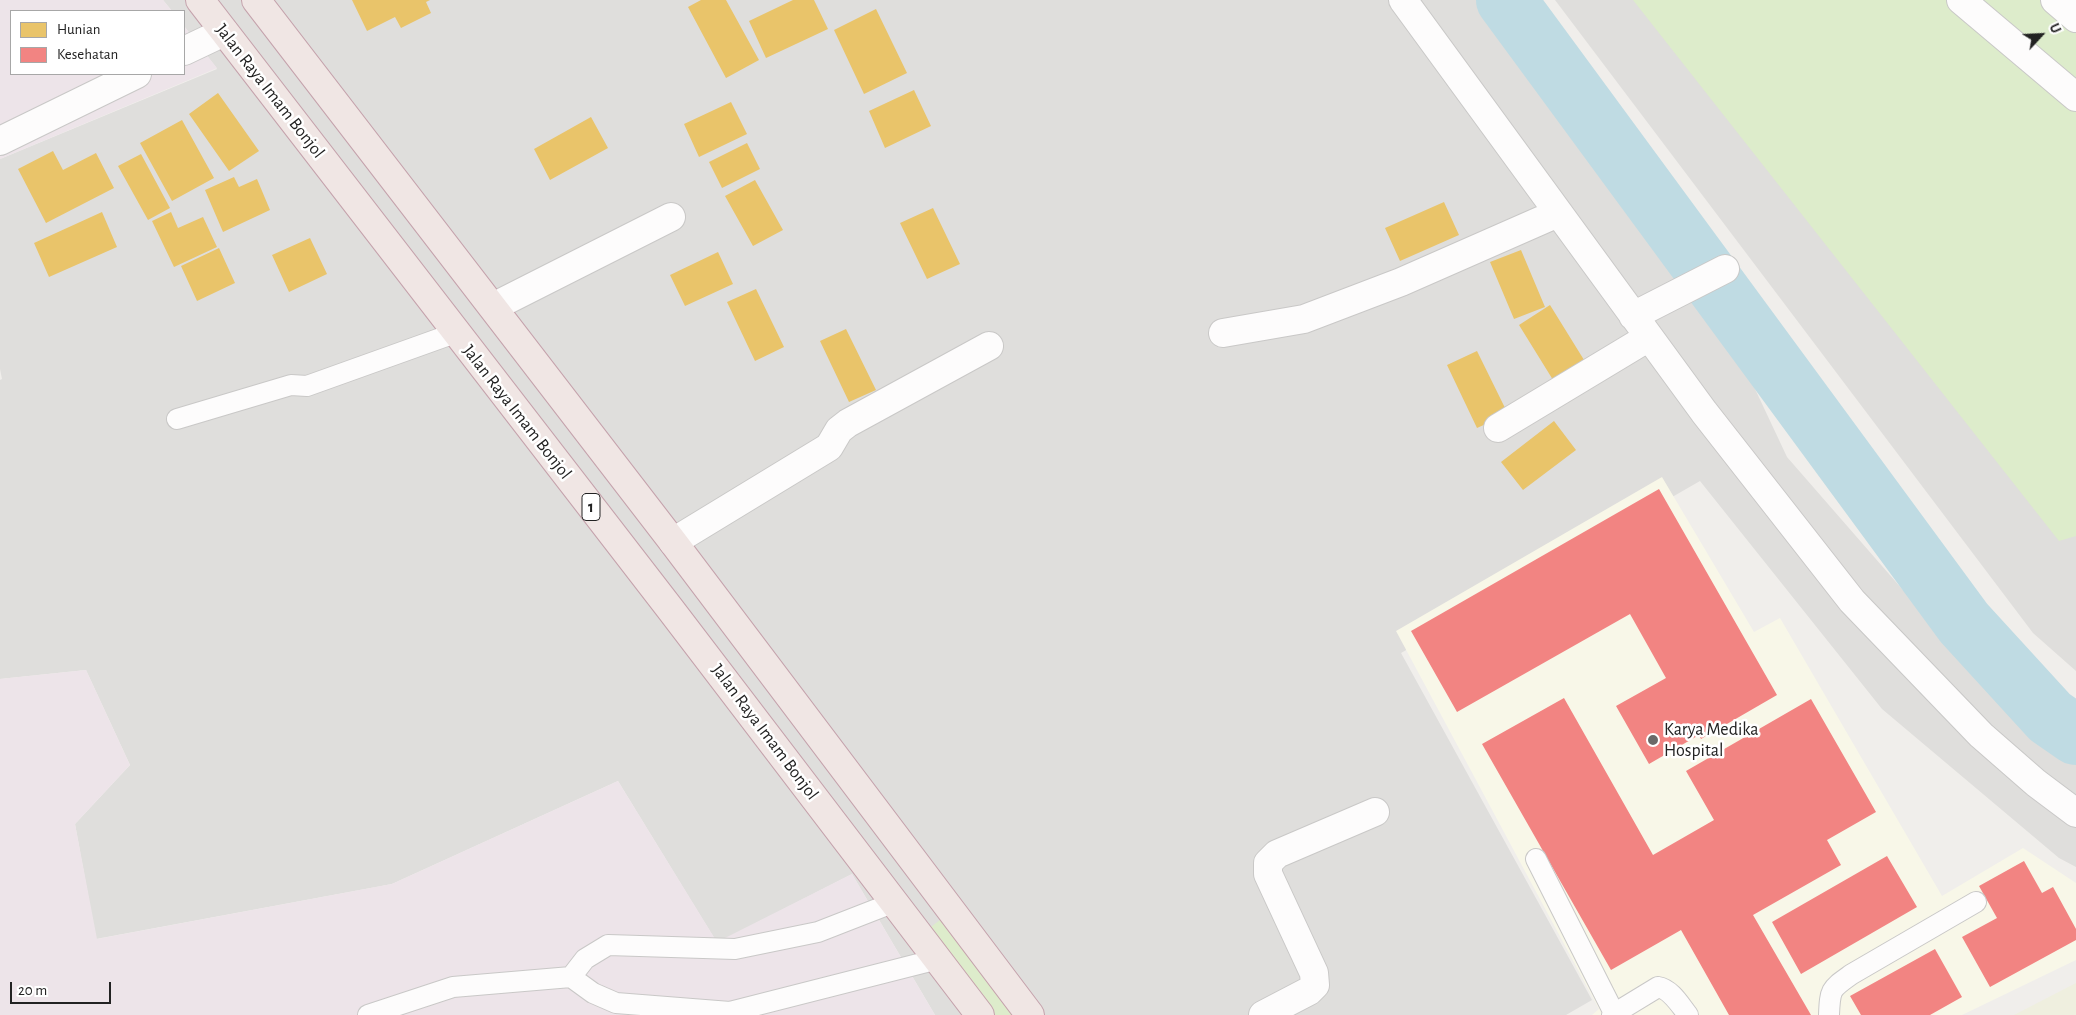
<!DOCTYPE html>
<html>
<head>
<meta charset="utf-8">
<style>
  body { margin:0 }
  #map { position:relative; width:2076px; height:1015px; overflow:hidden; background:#f0eeeb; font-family:"Alegreya Sans",sans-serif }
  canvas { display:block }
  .legend { position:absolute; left:10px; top:10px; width:175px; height:65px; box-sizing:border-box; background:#fff; border:1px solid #a7a7a7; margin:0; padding:6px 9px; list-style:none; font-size:15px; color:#222 }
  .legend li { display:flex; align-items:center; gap:10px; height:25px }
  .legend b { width:25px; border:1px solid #a7a7a7 }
  .north { position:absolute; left:2016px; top:10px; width:50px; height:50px; -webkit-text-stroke:4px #fff; paint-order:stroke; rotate:65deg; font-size:14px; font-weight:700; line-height:20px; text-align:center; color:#222 }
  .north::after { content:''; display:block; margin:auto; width:18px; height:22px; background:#222; clip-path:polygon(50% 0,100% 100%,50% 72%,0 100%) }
  .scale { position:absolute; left:10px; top:982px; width:101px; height:22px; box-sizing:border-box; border:2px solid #222; border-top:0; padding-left:6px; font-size:15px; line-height:18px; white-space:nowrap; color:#222; -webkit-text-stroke:4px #fff; paint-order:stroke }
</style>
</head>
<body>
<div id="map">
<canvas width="2076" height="1015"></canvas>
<ul class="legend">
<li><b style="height:14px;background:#e9c46a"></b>Hunian</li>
<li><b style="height:14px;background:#f28482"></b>Kesehatan</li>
</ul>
<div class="north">U</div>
<div class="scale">20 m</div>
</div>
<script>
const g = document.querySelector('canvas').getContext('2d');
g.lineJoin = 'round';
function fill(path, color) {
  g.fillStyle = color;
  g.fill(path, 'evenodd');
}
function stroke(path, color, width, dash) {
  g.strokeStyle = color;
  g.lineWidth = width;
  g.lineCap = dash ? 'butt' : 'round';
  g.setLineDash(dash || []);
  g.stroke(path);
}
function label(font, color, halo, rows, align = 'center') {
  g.font = font + ' "Alegreya Sans",sans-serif';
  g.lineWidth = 5;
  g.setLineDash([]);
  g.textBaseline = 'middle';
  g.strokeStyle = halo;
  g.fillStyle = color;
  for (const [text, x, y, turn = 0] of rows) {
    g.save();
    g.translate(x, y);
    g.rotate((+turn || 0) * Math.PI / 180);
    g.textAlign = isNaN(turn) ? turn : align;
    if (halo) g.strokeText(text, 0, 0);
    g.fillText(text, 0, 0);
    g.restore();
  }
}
const residential = new Path2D(`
  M163,0h1317l260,357 47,100 231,265 58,42v103l-17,-9 -177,-149 -182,-228 -299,172 191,347 -26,15h-631l-83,-141 -135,69 -99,-162 -226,103 -296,55 -21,-115 55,-59 -44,-95 -86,9v-299l2,-1 -2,-10v-210l217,-90 -33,-43v-15h-12z
  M1555,0h521v671l-43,-38z`);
const industrial = new Path2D(`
  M0,0h163l9,11h-161v63h173v-48l33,42 -217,91z
  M86,670l44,95 -55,59 22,115 295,-55 226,-103 99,161 135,-68 83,141h-935v-336z`);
const education = new Path2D(`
  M1662,477l92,155 26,-14 162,278 81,-48 53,35v77l-114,55h-370l7,-6 -203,-378z`);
const farmland = new Path2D(`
  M2076,983v32h-62z`);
const grass = new Path2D(`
  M1633,0h443v536l-17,5z
  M952,911l78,104h-50l-60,-80z`);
const homes = new Path2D(`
  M352,0h78l-4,2 5,11 -30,15 -6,-11 -28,14z
  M701,0h25l33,60 -33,18 -38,-71z
  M793,0h21l14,29 -62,29 -17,-37z
  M876,9l31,64 -43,21 -30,-64z
  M914,90l17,36 -46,22 -16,-37z
  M218,93l41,58 -30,20 -40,-57z
  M731,102l16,32 -48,23 -15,-33z
  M591,117l17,31 -58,32 -16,-31z
  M182,120l32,58 -42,23 -32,-58z
  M747,143l13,26 -38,19 -13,-26z
  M53,151l10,19 33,-17 18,35 -68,35 -28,-54z
  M141,154l29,54 -22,12 -30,-54z
  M234,177l5,10 18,-8 13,31 -47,22 -18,-42z
  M755,180l28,50 -30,16 -28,-50z
  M1444,202l15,33 -59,26 -15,-33z
  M933,208l27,56 -33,15 -27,-56z
  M102,212l15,35 -68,30 -15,-34z
  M171,212l7,16 25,-11 14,30 -43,20 -22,-46z
  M310,238l17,36 -38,18 -17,-37z
  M219,248l16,35 -38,18 -16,-35z
  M1521,250l24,57 -31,12 -24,-57z
  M718,252l15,32 -48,22 -15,-31z
  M756,289l28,58 -29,14 -28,-59z
  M1550,305l39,63 -31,20 -39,-63z
  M846,329l30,61 -27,12 -29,-61z
  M1477,351l31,63 -31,14 -30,-63z
  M1554,421l22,29 -53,40 -22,-28z`);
const health = new Path2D(`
  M1659,489l118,206 -76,44 -2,-4 -50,29 -33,-58 50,-28 -36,-64 -173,98 -46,-81z
  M1564,698l89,157 61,-35 -28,-49 125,-72 65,113 -49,28 14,25 -88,50 58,100h-82l-48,-85 -70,40 -129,-226z
  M1887,856l30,51 -116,67 -29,-52z
  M2024,861l18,32 11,-6 23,42v11l-86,47 -28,-50 35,-19 -18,-32z
  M1935,949l27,48 -32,18h-69l-11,-19z`);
const river = new Path2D(`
  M1506,0l458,623 86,94 26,18`);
const service = new Path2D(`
  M177,419l114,-34 16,1 148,-53
  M1536,859l78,154
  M571,977l14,-18 23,-14 127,4 83,-17 77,-30
  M368,1015l85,-28 118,-10 22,16 23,10 114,9 208,-53
  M1612,1015l46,-28c13,2 22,18 30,28
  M1829,1015c1,-27 2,-26 23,-41l124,-72`);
const minor = new Path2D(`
  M1403,0l301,412 148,189 129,134 55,48 40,30
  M1961,0l115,97
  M2055,0l21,18
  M184,51l40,-19
  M0,141l137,-67
  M493,307l178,-90
  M1633,316l92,-47
  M1223,333l81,-14 97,-37 157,-69
  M1498,428l151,-91
  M673,542l156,-95 10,-17 9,-7 141,-77
  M1263,1015l46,-24 6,-6 -1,-12 -46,-99v-11l9,-9 98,-42`);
const trunk = new Path2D(`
  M200,0l471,610 309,405
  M256,0l417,542 357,473`);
const markers = [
  [1653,740,6,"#6a6968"]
];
const shields = [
  [591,507,18]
];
const shieldNames = [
  ["1",591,507]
];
const streetNames = [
  ["Jalan Raya Imam Bonjol",270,91,52],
  ["Jalan Raya Imam Bonjol",517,412,52],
  ["Jalan Raya Imam Bonjol",765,732,53]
];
const poiNames = [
  ["Karya Medika",1664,730],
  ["Hospital",1664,751]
];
fill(residential, '#dfdedc');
fill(industrial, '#ede4e9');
fill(education, '#f8f7e8');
fill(farmland, '#efefdf');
fill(grass, '#ddeccb');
fill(homes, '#e9c46a');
fill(health, '#f28482');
stroke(river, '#bfdbe3', 60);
stroke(service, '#c9c8c7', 22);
stroke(minor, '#c9c8c7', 30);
stroke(trunk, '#c5a2ac', 30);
stroke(service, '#fdfcfc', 20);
stroke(minor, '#fdfcfc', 28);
stroke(trunk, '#f0e6e4', 28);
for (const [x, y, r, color] of markers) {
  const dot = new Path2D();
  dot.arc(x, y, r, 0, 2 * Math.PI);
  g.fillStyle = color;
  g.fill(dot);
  stroke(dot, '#fff', 2);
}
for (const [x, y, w] of shields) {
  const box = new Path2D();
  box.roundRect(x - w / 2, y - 13.5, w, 27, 4);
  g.fillStyle = '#fff';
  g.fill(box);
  stroke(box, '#222', 1);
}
label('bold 16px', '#222', null, shieldNames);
label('18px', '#222', '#fff', streetNames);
label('18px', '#222', '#fff', poiNames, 'left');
</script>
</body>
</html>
